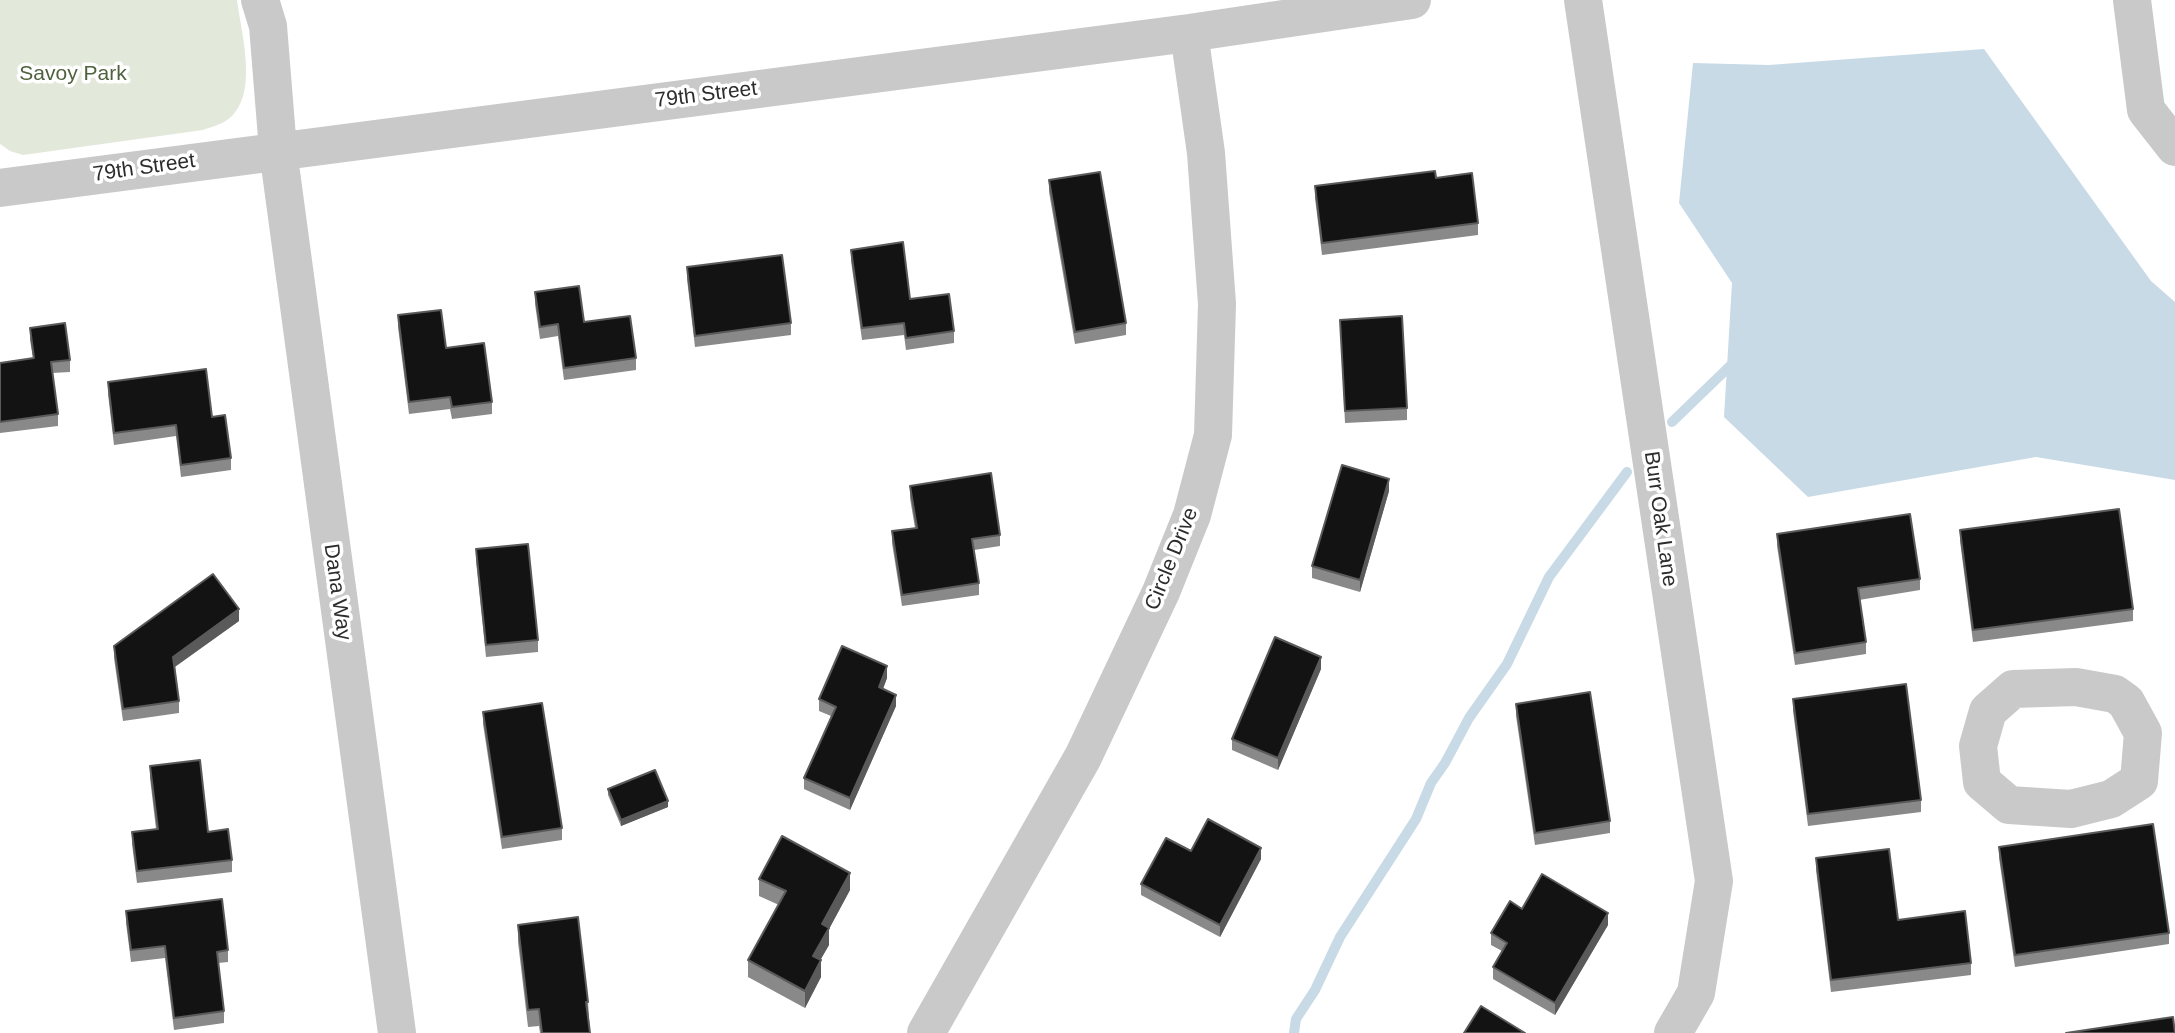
<!DOCTYPE html>
<html>
<head>
<meta charset="utf-8">
<style>
  body { margin:0 }
  canvas { display:block; background:#fff }
</style>
</head>
<body>
<canvas width="2175" height="1033"></canvas>
<script>
const g = document.querySelector('canvas').getContext('2d');
g.lineJoin = 'round';
function fill(path, color) {
  g.fillStyle = color;
  g.fill(path, 'evenodd');
}
function stroke(path, color, width, dash) {
  g.strokeStyle = color;
  g.lineWidth = width;
  g.lineCap = dash ? 'butt' : 'round';
  g.setLineDash(dash || []);
  g.stroke(path);
}
function label(font, color, halo, rows, align = 'center') {
  g.font = font + ' Arial,sans-serif';
  g.lineWidth = 7;
  g.setLineDash([]);
  g.textBaseline = 'middle';
  g.strokeStyle = halo;
  g.fillStyle = color;
  for (const [text, x, y, turn = 0] of rows) {
    g.save();
    g.translate(x, y);
    g.rotate((+turn || 0) * Math.PI / 180);
    g.textAlign = isNaN(turn) ? turn : align;
    if (halo) g.strokeText(text, 0, 0);
    g.fillText(text, 0, 0);
    g.restore();
  }
}
const green = new Path2D(`
  M0,0h237c4,32 21,90 -5,116 -8,8 -18,10 -29,14l-180,25 -13,-4 -10,-7z`);
const water = new Path2D(`
  M1984,49l167,232 24,21v178l-139,-23 -228,40 -84,-80 8,-134 -53,-80 14,-140 76,2z`);
const stream = new Path2D(`
  M1672,422l59,-57 7,-1
  M1294,1033l2,-14 19,-29 25,-53 76,-118 15,-36 14,-20 24,-45 38,-54 42,-87 78,-105`);
const minor = new Path2D(`
  M260,0l8,26 10,124 119,883
  M1583,0l131,881 -18,112 -23,40
  M2132,0l14,110 29,37
  M0,188l1189,-155 223,-33
  M2076,687l39,7 11,8 17,31 -4,48 -28,18 -40,10 -62,-4 -27,-23 -4,-36 10,-35 25,-22z
  M926,1033l157,-276 78,-165 31,-77 21,-80 4,-131 -11,-151 -17,-120`);
const wall = new Path2D(`
  M1436,178l42,45v12l-156,20 -7,-57v-12z
  M1049,180l77,143v12l-51,9 -26,-152z
  M851,250l59,49 44,32v12l-48,7 -2,-15 -42,5 -11,-79z
  M687,267l104,56v12l-96,12 -8,-68z
  M535,292l49,30 52,36v12l-72,10 -6,-44 -18,3 -5,-35z
  M398,315l48,33 46,54v12l-40,5 -2,-10 -41,5 -11,-87z
  M1340,320l67,88v12l-62,3z
  M30,328l40,32v12l-18,1 6,41v12l-58,7v-70l33,-5 -3,-18z
  M108,382l104,35 19,41v12l-50,7 -5,-41 -62,9 -6,-51z
  M910,486l90,49v11l-26,4 5,33v12l-77,11 -10,-63v-12l23,-3 -5,-30z
  M1389,491l-29,101 -48,-14v-12z
  M1960,530l173,79v12l-160,21 -13,-101z
  M1777,534l143,45v11l-61,10 7,42v12l-71,11 -18,-119z
  M476,549l62,91v12l-52,5 -10,-96z
  M239,621l-64,46 4,34v12l-56,8 -9,-63v-12z
  M1321,669l-43,101 -46,-20v-11z
  M887,678l-4,11 13,17 -46,104 -46,-21v-11l27,-62 -12,-5v-12z
  M1793,699l128,101v12l-113,14 -15,-115z
  M1516,704l94,117v12l-75,12 -19,-129z
  M483,712l79,116v12l-60,9 -19,-125z
  M150,766l82,94v12l-95,11 -5,-39v-12l24,-3 -6,-51z
  M608,789l60,18 -47,19 -13,-31z
  M1999,847l170,86v11l-154,23 -16,-109z
  M1816,858l82,62 73,43v12l-140,17 -15,-122z
  M1261,859l-41,78 -79,-42v-11z
  M759,879l91,11 -21,39v16l-9,15 1,17 -16,31 -57,-31v-17l31,-55 -20,-9z
  M126,911l102,39v12l-10,1 6,48v12l-50,7 -9,-72 -34,4 -5,-39z
  M518,925l70,77 2,31h-50l-1,-7 -11,1 -10,-85z
  M1608,925l-53,90 -62,-36v-12l9,-16 -11,-6v-12z`);
const shadedWall = new Path2D(`
  M1389,479v12l-29,101v-12z
  M239,609v12l-66,47v-11z
  M1321,657v12l-43,101v-12z
  M887,666v12l-8,21v-12z
  M896,695v11l-46,104v-12z
  M668,801v6l-47,19v-6z
  M1261,848v11l-41,78v-12z
  M850,873v17l-21,39v16l-16,28v-17l9,-32z
  M1608,913v12l-53,90v-12z
  M821,960v17l-16,31v-17z`);
const building = new Path2D(`
  M1435,171l1,7 36,-5 6,50 -156,20 -7,-57z
  M1100,172l26,151 -51,9 -26,-152z
  M903,242l7,57 39,-5 5,37 -48,7 -2,-15 -42,5 -11,-78z
  M782,255l9,68 -96,13 -8,-69z
  M579,286l5,36 46,-6 6,42 -72,10 -6,-44 -18,3 -5,-35z
  M441,310l5,38 38,-5 8,59 -40,5 -2,-10 -41,5 -11,-87z
  M1402,316l5,92 -62,3 -5,-91z
  M65,323l5,37 -19,2 7,52 -58,8v-59l34,-5 -4,-30z
  M206,369l6,48 13,-2 6,43 -50,7 -5,-40 -62,8 -6,-51z
  M1342,465l47,14 -29,101 -48,-14z
  M991,473l9,62 -28,4 7,44 -77,12 -10,-64 25,-3 -7,-42z
  M2119,509l14,100 -160,21 -13,-100z
  M1910,514l10,65 -62,9 8,54 -71,11 -18,-119z
  M528,544l10,96 -52,5 -10,-96z
  M213,574l26,35 -66,48 6,44 -56,8 -9,-63z
  M1275,637l46,20 -43,101 -46,-19z
  M842,646l45,20 -8,21 17,8 -46,103 -46,-20 32,-71 -17,-8z
  M1906,684l15,116 -113,14 -15,-115z
  M1590,692l20,129 -75,12 -19,-129z
  M542,703l20,125 -60,9 -19,-125z
  M200,760l8,72 20,-3 4,31 -95,11 -5,-39 26,-3 -8,-63z
  M655,770l13,31 -47,19 -13,-31z
  M1208,819l53,29 -41,77 -79,-41 25,-46 25,13z
  M2153,824l16,109 -154,22 -16,-108z
  M782,836l68,37 -28,51 7,4 -16,28 8,4 -16,31 -57,-31 38,-69 -27,-12z
  M1889,849l9,71 67,-9 6,52 -140,17 -15,-122z
  M1542,874l66,39 -53,90 -62,-36 14,-24 -16,-10 19,-32 12,8z
  M222,899l6,51 -11,2 7,59 -50,7 -9,-72 -34,4 -5,-39z
  M578,917l10,85h-2l4,31h-48l-3,-24 -11,1 -10,-85z
  M1481,1006l44,27h-61z
  M2173,1017l2,16h-109z`);
const parkNames = [
  ["Savoy Park",73,74]
];
const streetNames = [
  ["79th Street",706,95,-7],
  ["79th Street",144,168,-8],
  ["Burr Oak Lane",1660,519,82],
  ["Circle Drive",1172,559,-68],
  ["Dana Way",337,592,82]
];
fill(green, '#e2e8da');
fill(water, '#c8dae6');
stroke(stream, '#c8dae6', 10);
stroke(minor, '#c9c9c9', 38);
fill(wall, '#898989');
fill(shadedWall, '#5a5a5a');
fill(building, '#131313');
stroke(building, '#5a5a5a', 2);
label('21px', '#4f623e', '#fff', parkNames);
label('21px', '#2c2c2c', '#fff', streetNames);
</script>
</body>
</html>
